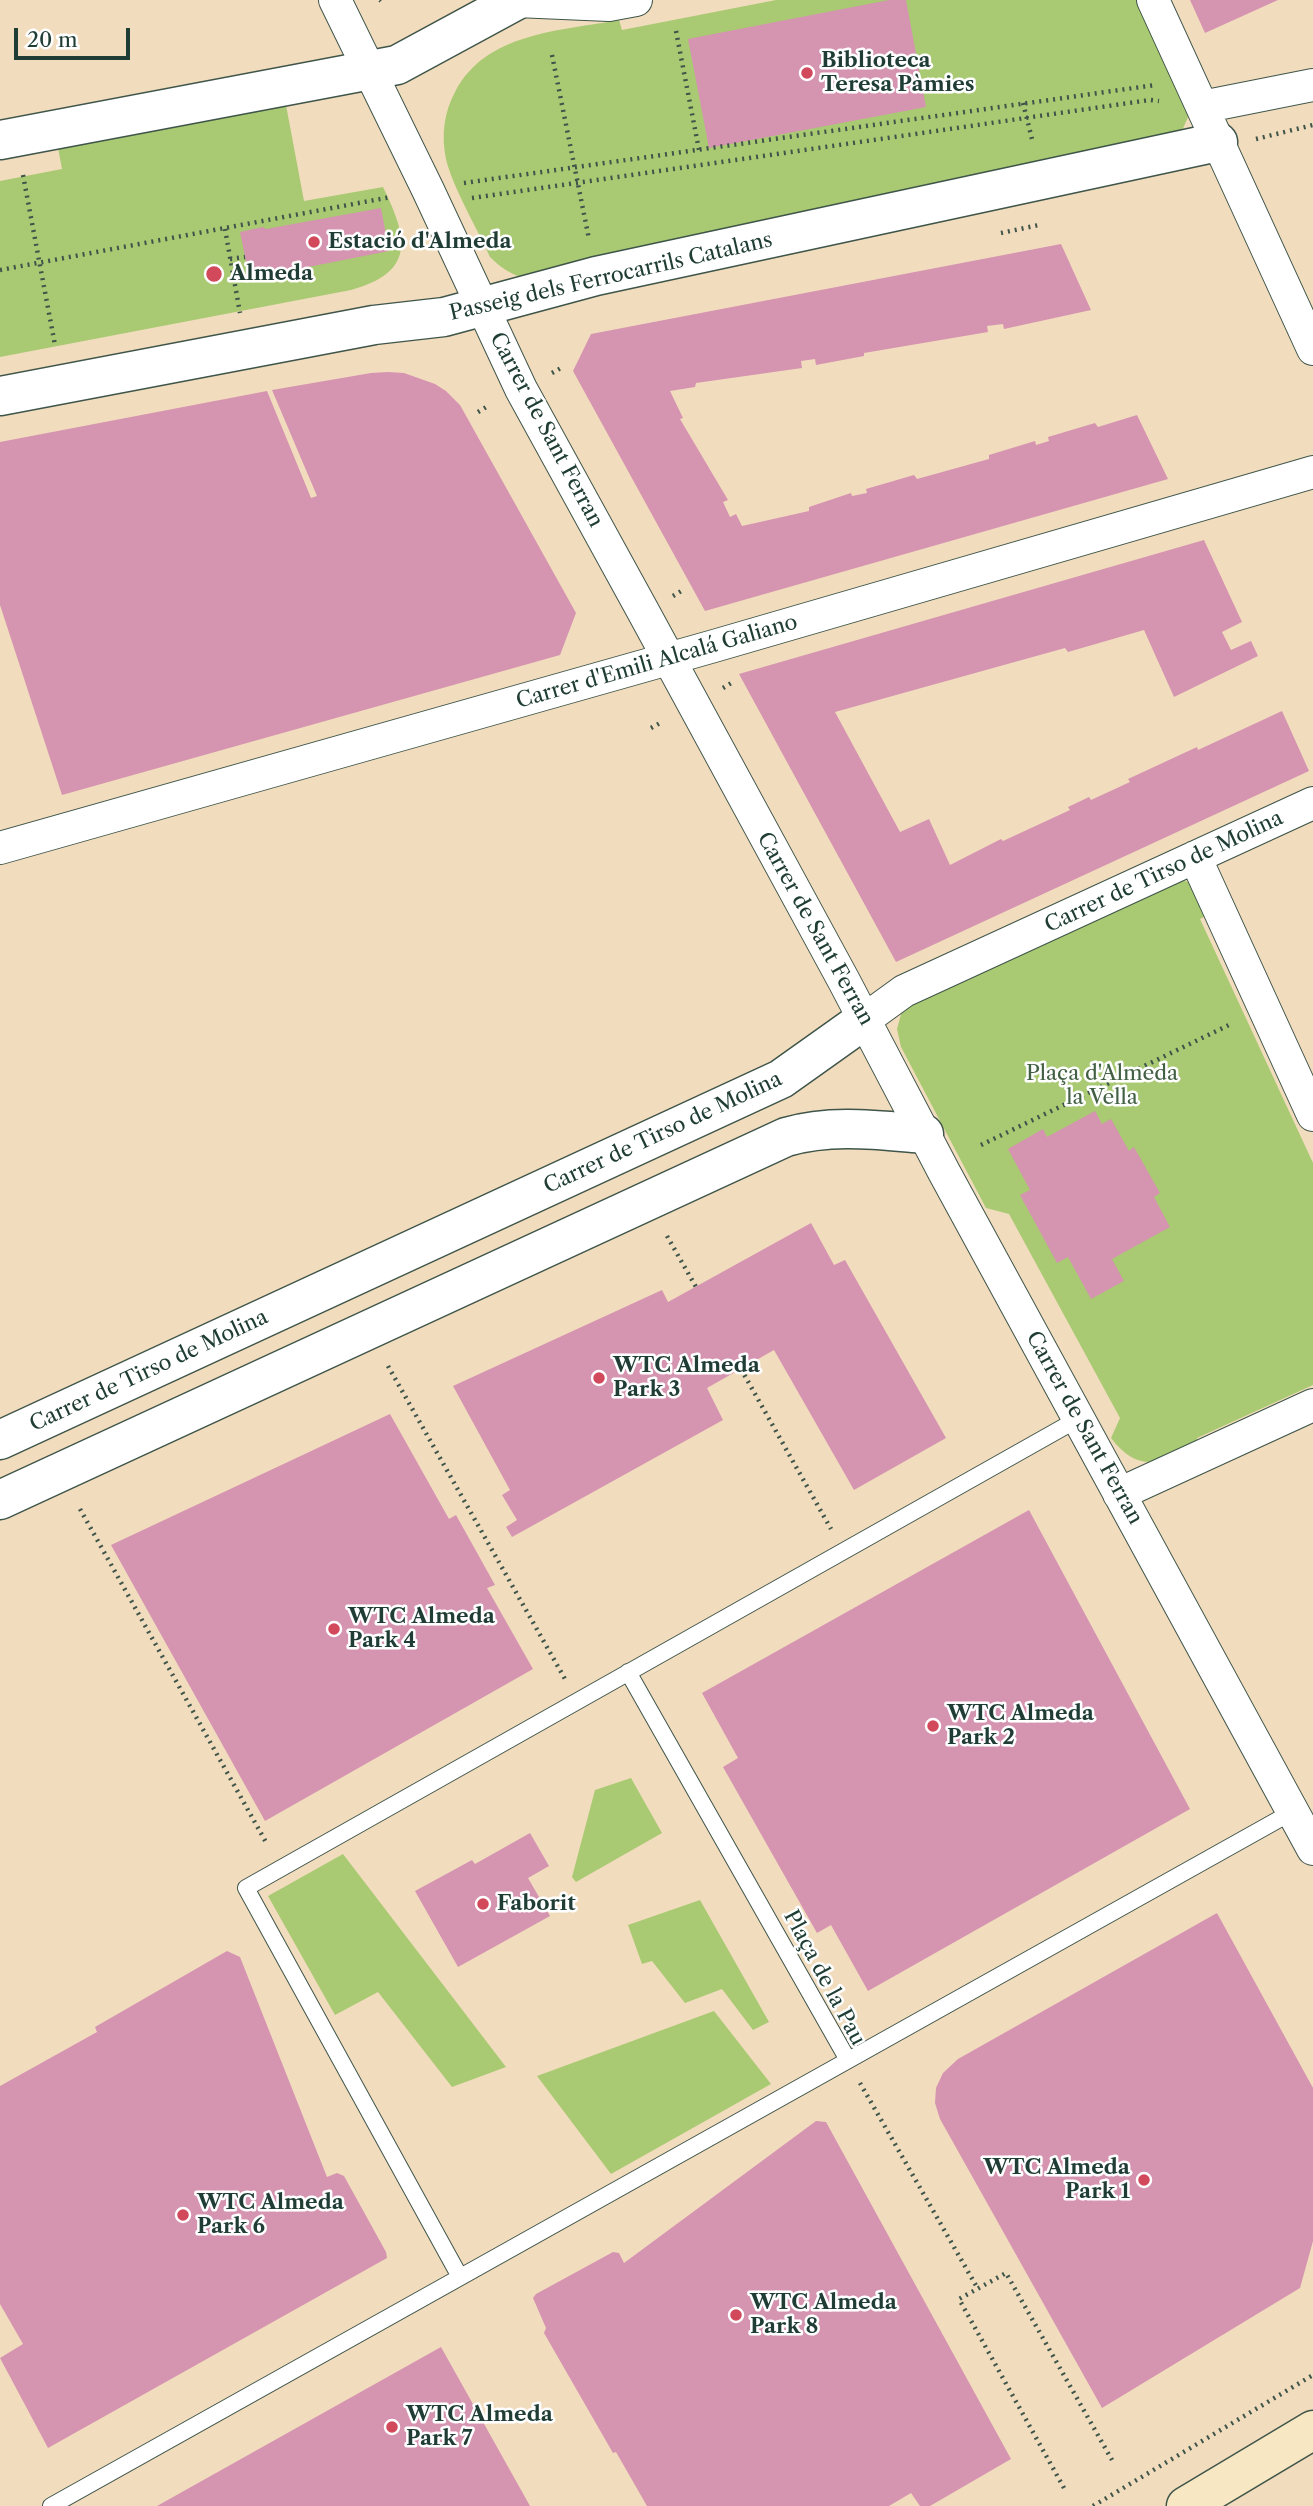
<!DOCTYPE html>
<html>
<head>
<meta charset="utf-8">
<style>
  body { margin:0 }
  #map { position:relative; width:1313px; height:2506px; overflow:hidden; background:#f2dcbe; font-family:"Libre Caslon Text",serif }
  canvas { display:block }
  .scale { position:absolute; left:14px; top:28px; width:116px; height:32px; box-sizing:border-box; border:4px solid #1f3d34; border-top:0; padding-left:9px; font-size:21px; line-height:24px; white-space:nowrap; color:#1f3d34; -webkit-text-stroke:5px #fff; paint-order:stroke }
</style>
</head>
<body>
<div id="map">
<canvas width="1313" height="2506"></canvas>
<div class="scale">20 m</div>
</div>
<script>
const g = document.querySelector('canvas').getContext('2d');
g.lineJoin = 'round';
function fill(path, color) {
  g.fillStyle = color;
  g.fill(path, 'evenodd');
}
function stroke(path, color, width, dash) {
  g.strokeStyle = color;
  g.lineWidth = width;
  g.lineCap = dash ? 'butt' : 'round';
  g.setLineDash(dash || []);
  g.stroke(path);
}
function label(font, color, halo, rows, align = 'center') {
  g.font = font + ' "Libre Caslon Text",serif';
  g.lineWidth = 5;
  g.setLineDash([]);
  g.textBaseline = 'middle';
  g.strokeStyle = halo;
  g.fillStyle = color;
  for (const [text, x, y, turn = 0] of rows) {
    g.save();
    g.translate(x, y);
    g.rotate((+turn || 0) * Math.PI / 180);
    g.textAlign = isNaN(turn) ? turn : align;
    if (halo) g.strokeText(text, 0, 0);
    g.fillText(text, 0, 0);
    g.restore();
  }
}
const green = new Path2D(`
  M776,0h365l48,115 -9,20 -656,143c-14,-4 -24,-11 -34,-21 -12,-27 -38,-71 -44,-98 -5,-23 -2,-47 9,-67 31,-60 106,-61 164,-72l3,10z
  M286,105l18,96 79,-14c25,51 33,85 -32,103l-351,67v-176l62,-12 -4,-21z
  M1176,879l13,3 20,32 -9,5 113,244v222l-116,53 4,9c-38,14 -61,29 -90,-9l9,-20 -111,-204 -23,-6 -85,-161 -4,-18 6,-22z
  M631,1778l31,55 -86,49 -4,-5 23,-87z
  M343,1854l163,213 -54,20 -74,-95 -43,23 -67,-119z
  M700,1900l69,122 -16,8 -31,-41 -37,14 -33,-42 -10,3 -14,-39z
  M714,2011l57,73 -160,90 -74,-98z`);
const building = new Path2D(`
  M889,0h17l20,107 -217,41 -21,-109z
  M1190,0h88l-73,33z
  M381,208l8,43 -111,22 -2,3 -26,5 -10,-49 23,-5 3,2z
  M1061,244l30,66 -87,19 -1,-5 -16,2 1,6 -124,21v3l-48,9 -1,-6 -14,2 1,7 -106,15 -1,4 -25,4 13,27 -3,1 48,81 -5,2 7,15 6,-3 6,12 67,-15v-4l42,-14 1,3 15,-3 -1,-4 48,-14 3,4 72,-20v-4l46,-14 1,4 13,-4 -1,-4 47,-14 3,4 39,-12 31,64 -463,132 -132,-240 18,-37z
  M388,372l16,1 31,11 11,7 14,14 116,208 -16,42 -498,140 -62,-190v-163l267,-51 44,107 6,-2 -45,-106 99,-17z
  M1204,540l38,82 -20,10 9,18 20,-9 7,15 -84,41 -30,-67 -76,22 -3,-4 -230,64 65,120 29,-13 21,46 51,-26 2,2 67,-31 -2,-3 21,-10 2,3 39,-18 -2,-3 69,-32 1,3 84,-39 27,60 -413,191 -157,-288z
  M1095,1111l7,13 9,-5 18,32 5,-4 26,46 -6,4 16,30 -58,32 12,22 -33,18 -23,-42 -11,6 -37,-68 10,-5 -22,-41 35,-20 4,8z
  M811,1223l23,42 11,-5 101,178 -92,52 -80,-140 -67,38 16,32 -211,117 -6,-10 11,-7 -15,-25 8,-5 -57,-104 209,-96 6,12z
  M390,1414l59,105 7,-4 39,70 -8,3 46,81 -268,152 -154,-276z
  M1029,1510l161,299 -322,182 -37,-66 -14,8 -94,-166 15,-9 -36,-65z
  M530,1833l19,33 -21,12 22,38 -92,51 -43,-76 57,-31 3,4z
  M1217,1913l96,175v153l-13,47 -198,120 -162,-289 -5,-16 1,-15 7,-15 15,-14z
  M227,1951l13,6 87,220 10,-4 7,3 42,76 1,6 -339,190 -48,-90 23,-14 -23,-40v-218l97,-54 -2,-5z
  M816,2121l10,1 185,337 -81,47h-10l-9,-13 -22,13h-242l-31,-54 -3,1 -69,-120 2,-5 -13,-30 3,-4 77,-42 6,1 5,10z
  M441,2347l89,159h-373z`);
const path = new Path2D(`
  M380,0l1,1
  M676,31l23,119
  M552,55l37,184
  M1023,103l10,40
  M1256,139l57,-14
  M23,175l32,170
  M464,183l691,-98
  M472,198l678,-98 9,1
  M225,229l15,84
  M1001,233l38,-8
  M230,259l15,-2
  M0,270l391,-73
  M552,373l9,-5
  M478,412l10,-6
  M673,596l10,-6
  M723,688l10,-6
  M651,728l11,-6
  M981,1145l250,-121
  M667,1236l29,51
  M388,1366l177,313
  M741,1369l90,160
  M80,1509l187,335
  M860,2083l118,206
  M1064,2488l-105,-189 47,-26 106,187
  M1093,2506l220,-131`);
const service = new Path2D(`
  M628,1672l220,388
  M460,2277l-214,-389 832,-469
  M51,2506l1241,-694`);
const minor = new Path2D(`
  M335,0l93,190 93,199 123,224 200,368 100,191 369,677
  M1153,0l160,349
  M516,1l93,4 27,-5
  M1202,107l111,-22
  M0,848l714,-202 599,-174
  M1195,857l118,258
  M864,1020l40,-29 409,-188
  M1119,1494l194,-89`);
const tertiary = new Path2D(`
  M0,140l397,-75 120,-65
  M0,396l374,-71 70,-8 152,-41 622,-134
  M0,1440l781,-361 83,-59
  M0,1500l786,-363c46,-13 90,-7 138,-3`);
const secondary = new Path2D(`
  M1186,2506l127,-76`);
const markers = [
  [807,73,7,"#d1495b"],
  [314,242,7,"#d1495b"],
  [214,274,9,"#d1495b"],
  [599,1378,7,"#d1495b"],
  [334,1629,7,"#d1495b"],
  [933,1726,7,"#d1495b"],
  [483,1904,7,"#d1495b"],
  [1144,2180,7,"#d1495b"],
  [183,2215,7,"#d1495b"],
  [736,2315,7,"#d1495b"],
  [392,2427,7,"#d1495b"]
];
const poiNames = [
  ["Biblioteca",821,61],
  ["Teresa Pàmies",821,85],
  ["Estació d'Almeda",328,242],
  ["Almeda",230,274],
  ["WTC Almeda",613,1366],
  ["Park 3",613,1390],
  ["WTC Almeda",348,1617],
  ["Park 4",348,1641],
  ["WTC Almeda",947,1714],
  ["Park 2",947,1738],
  ["Faborit",497,1904],
  ["WTC Almeda",1130,2168,"right"],
  ["Park 1",1130,2192,"right"],
  ["WTC Almeda",197,2203],
  ["Park 6",197,2227],
  ["WTC Almeda",750,2303],
  ["Park 8",750,2327],
  ["WTC Almeda",406,2415],
  ["Park 7",406,2439]
];
const streetNames = [
  ["Passeig dels Ferrocarrils Catalans",611,277,-13],
  ["Carrer de Sant Ferran",546,430,62],
  ["Carrer d'Emili Alcalá Galiano",657,662,-16],
  ["Carrer de Tirso de Molina",1164,872,-25],
  ["Carrer de Sant Ferran",815,929,61],
  ["Carrer de Tirso de Molina",663,1133,-25],
  ["Carrer de Tirso de Molina",149,1371,-25],
  ["Carrer de Sant Ferran",1084,1428,61],
  ["Plaça de la Pau",824,1978,62]
];
const parkNames = [
  ["Plaça d'Almeda",1102,1074],
  ["la Vella",1102,1098]
];
fill(green, '#a9ca73');
fill(building, '#d594b0');
stroke(service, '#3f5549', 18);
stroke(minor, '#3f5549', 34);
stroke(tertiary, '#3f5549', 41);
stroke(secondary, '#3f5549', 41);
stroke(path, '#3f5549', 4.5, [2, 5]);
stroke(service, '#fff', 16);
stroke(minor, '#fff', 32);
stroke(tertiary, '#fff', 38);
stroke(secondary, '#f7e8c3', 38);
for (const [x, y, r, color] of markers) {
  const dot = new Path2D();
  dot.arc(x, y, r, 0, 2 * Math.PI);
  g.fillStyle = color;
  g.fill(dot);
  stroke(dot, '#fff', 2.5);
}
label('bold 21px', '#1f3d34', '#fff', poiNames, 'left');
label('21px', '#1f3d34', '#fff', streetNames);
label('21px', '#426044', '#fff', parkNames);
</script>
</body>
</html>
